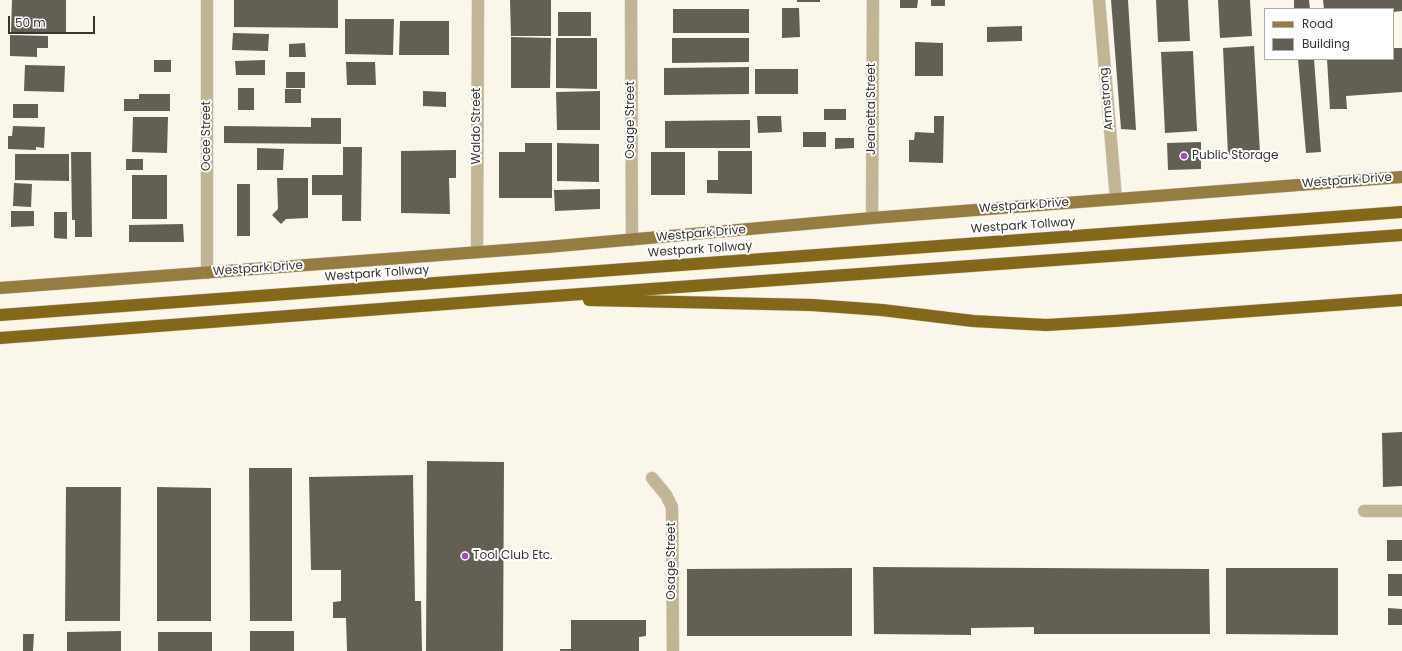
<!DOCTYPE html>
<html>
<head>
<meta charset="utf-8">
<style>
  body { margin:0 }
  #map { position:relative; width:1402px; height:651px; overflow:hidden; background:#fbf6ea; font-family:Poppins,sans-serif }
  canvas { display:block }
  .legend { position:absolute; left:1264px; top:8px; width:130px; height:52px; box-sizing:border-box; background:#fff; border:1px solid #afaeac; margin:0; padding:5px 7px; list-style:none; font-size:12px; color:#373530 }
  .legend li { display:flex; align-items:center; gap:8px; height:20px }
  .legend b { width:20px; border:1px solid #afaeac }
  .scale { position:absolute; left:8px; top:16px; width:87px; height:18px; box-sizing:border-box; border:2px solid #373530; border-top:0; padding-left:5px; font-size:12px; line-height:14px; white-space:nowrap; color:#373530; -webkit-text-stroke:3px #fff; paint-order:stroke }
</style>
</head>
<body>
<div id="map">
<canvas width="1402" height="651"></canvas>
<ul class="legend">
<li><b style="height:5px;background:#957d41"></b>Road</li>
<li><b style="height:11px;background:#635f54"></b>Building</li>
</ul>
<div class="scale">50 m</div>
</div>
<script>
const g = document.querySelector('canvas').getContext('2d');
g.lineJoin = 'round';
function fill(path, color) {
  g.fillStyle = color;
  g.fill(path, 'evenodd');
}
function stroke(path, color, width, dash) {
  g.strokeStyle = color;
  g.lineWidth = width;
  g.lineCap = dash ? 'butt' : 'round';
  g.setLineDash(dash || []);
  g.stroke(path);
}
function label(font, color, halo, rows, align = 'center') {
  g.font = font + ' Poppins,sans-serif';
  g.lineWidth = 4;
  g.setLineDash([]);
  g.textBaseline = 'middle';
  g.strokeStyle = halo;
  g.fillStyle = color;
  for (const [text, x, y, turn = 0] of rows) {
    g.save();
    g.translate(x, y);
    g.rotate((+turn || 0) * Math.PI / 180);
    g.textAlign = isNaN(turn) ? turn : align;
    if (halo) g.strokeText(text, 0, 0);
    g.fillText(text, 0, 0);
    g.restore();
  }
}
const building = new Path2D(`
  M12,0h54v33l-55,-1z
  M234,0h104v28l-104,-1z
  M510,0h41v36h-40z
  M797,0h23v2h-23z
  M900,0h18l-1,8h-17z
  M931,0h14v6h-14z
  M1111,0h17l8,130 -15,-1z
  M1156,0h32l2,41 -32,1z
  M1218,0h32l2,36 -32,2z
  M1294,0h15l1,9h-16z
  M1323,0h79v11l-9,1v-3h-69z
  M782,8h17l1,29 -18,1z
  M673,9h76v24h-76z
  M558,12h33v24h-33z
  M345,19h49l-1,36 -48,-1z
  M400,21h49v34h-50z
  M1022,26v15l-35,1v-15z
  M233,33l36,1 -1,17 -36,-1z
  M10,35l38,1v12h-11v9l-27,-1z
  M511,37l40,1 -1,50h-39z
  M556,38h41v51l-41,-1z
  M672,38h77v24l-77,1z
  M915,42l28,1v33h-28z
  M305,43l1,14h-17v-13z
  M1254,46l6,107 -32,2 -5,-107z
  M1393,48h9v44l-56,4 1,13h-17l-3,-50h66z
  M1193,51l4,80 -32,2 -4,-81z
  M1298,59h16l7,93 -15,1z
  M154,60h17v12h-17z
  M265,60v15h-29l-1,-14z
  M346,62h29l1,23h-29z
  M25,65l40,1 -1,26 -40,-1z
  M749,67v27l-85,1v-27z
  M755,69h43v25h-43z
  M286,72h19v16h-19z
  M238,88h16v22h-16z
  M285,89h16v14h-16z
  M423,91l23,1v15l-23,-1z
  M600,91v39h-43l-1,-38z
  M139,94h31v17h-46v-12h15z
  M13,104h25v14h-25z
  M824,109h22v11h-22z
  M757,116h24l1,16 -24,1z
  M934,116h10l-1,47 -34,-1v-22h5l1,-8 19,1z
  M133,117h35l-1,36 -35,-1z
  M311,118h30v26l-117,-1v-17l87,1z
  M750,120v28h-85v-27z
  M13,126l32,1 -1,21 -8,-1v3l-28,-1v-13h4z
  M803,132h23v15h-23z
  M835,138h19v10l-19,1z
  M1201,142v27l-33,1 -1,-27z
  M525,143h27v55h-53v-46h26z
  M557,143l42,1v38l-42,-1z
  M343,147h19l-1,74h-19v-26h-30v-20h31z
  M257,148l27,1 -1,21h-26z
  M456,150v28h-7l1,36 -49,-1v-62z
  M718,151h34v43l-45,-1v-13h11z
  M71,152h20l1,85h-17v-17h-3z
  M651,152h34v43h-34z
  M15,154h54v27l-54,-1z
  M126,159h17v11h-17z
  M132,175h35v44h-35z
  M277,178h31v40l-22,1 -5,5 -9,-9 6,-6z
  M14,183l18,1 -1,23 -18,-1z
  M237,184h13v52h-13z
  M600,189v20l-45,2 -1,-21z
  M11,211h23v15l-23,1z
  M54,212h13v27l-13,-1z
  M183,224l1,18h-55v-17z
  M1402,432v54l-19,1 -1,-54z
  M427,461l77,1 -1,189h-77z
  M249,468h43v153h-42z
  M413,475l2,126h6l1,50h-75l-1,-33h-13v-16l8,-1v-31h-30l-2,-93z
  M66,487h55l-1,134h-55z
  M157,487l54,1v133h-54z
  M1387,540h15v21h-15z
  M873,567l336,2 1,65h-176v-7l-63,1v7l-97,-1z
  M852,568v68h-165v-67z
  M1226,568h112v67l-112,-1z
  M1388,574h14v22h-14z
  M1388,608l14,1v16h-14z
  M571,620h75v16l-7,1v14h-79v-2h11z
  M121,631v20h-54v-19z
  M250,631h44v20h-44z
  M158,632h54v19h-54z
  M23,634h11l-1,17h-10z`);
const minor = new Path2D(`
  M631,0l1,240
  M1099,0l17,199
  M872,218l1,-218
  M477,252l1,-252
  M207,273v-273
  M652,478l14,17 6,12 1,144
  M1364,511h38`);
const major = new Path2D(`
  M0,288l547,-41 325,-29 530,-41`);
const highway = new Path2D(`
  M589,300l223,5 70,5 91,11 73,4 68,-4 288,-21
  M0,315l1402,-103
  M0,338l512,-39 890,-64`);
const markers = [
  [1184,156,4,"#9b4fc1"],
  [465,556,4,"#9b4fc1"]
];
const streetNames = [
  ["Armstrong",1107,99,-95],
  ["Jeanetta Street",872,109,-90],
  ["Osage Street",631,120,-90],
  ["Waldo Street",477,126,-90],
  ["Ocee Street",207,136,-90],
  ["Westpark Drive",1347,181,-4],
  ["Westpark Drive",1024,206,-4],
  ["Westpark Tollway",1023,226,-4],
  ["Westpark Drive",701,234,-5],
  ["Westpark Tollway",700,250,-4],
  ["Westpark Drive",258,269,-4],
  ["Westpark Tollway",377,274,-4],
  ["Osage Street",672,561,-90]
];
const poiNames = [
  ["Public Storage",1192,156],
  ["Tool Club Etc.",473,556]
];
fill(building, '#635f54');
stroke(minor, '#d8d3c9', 13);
stroke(major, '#d8d3c9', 13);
stroke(highway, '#d8d3c9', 13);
stroke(minor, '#c2b596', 12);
stroke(major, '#957d41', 12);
stroke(highway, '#84681a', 12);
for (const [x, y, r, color] of markers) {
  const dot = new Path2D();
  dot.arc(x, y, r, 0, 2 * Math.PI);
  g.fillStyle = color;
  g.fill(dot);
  stroke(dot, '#fff', 1.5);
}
label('12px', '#373530', '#fff', streetNames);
label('12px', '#373530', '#fff', poiNames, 'left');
</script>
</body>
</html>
